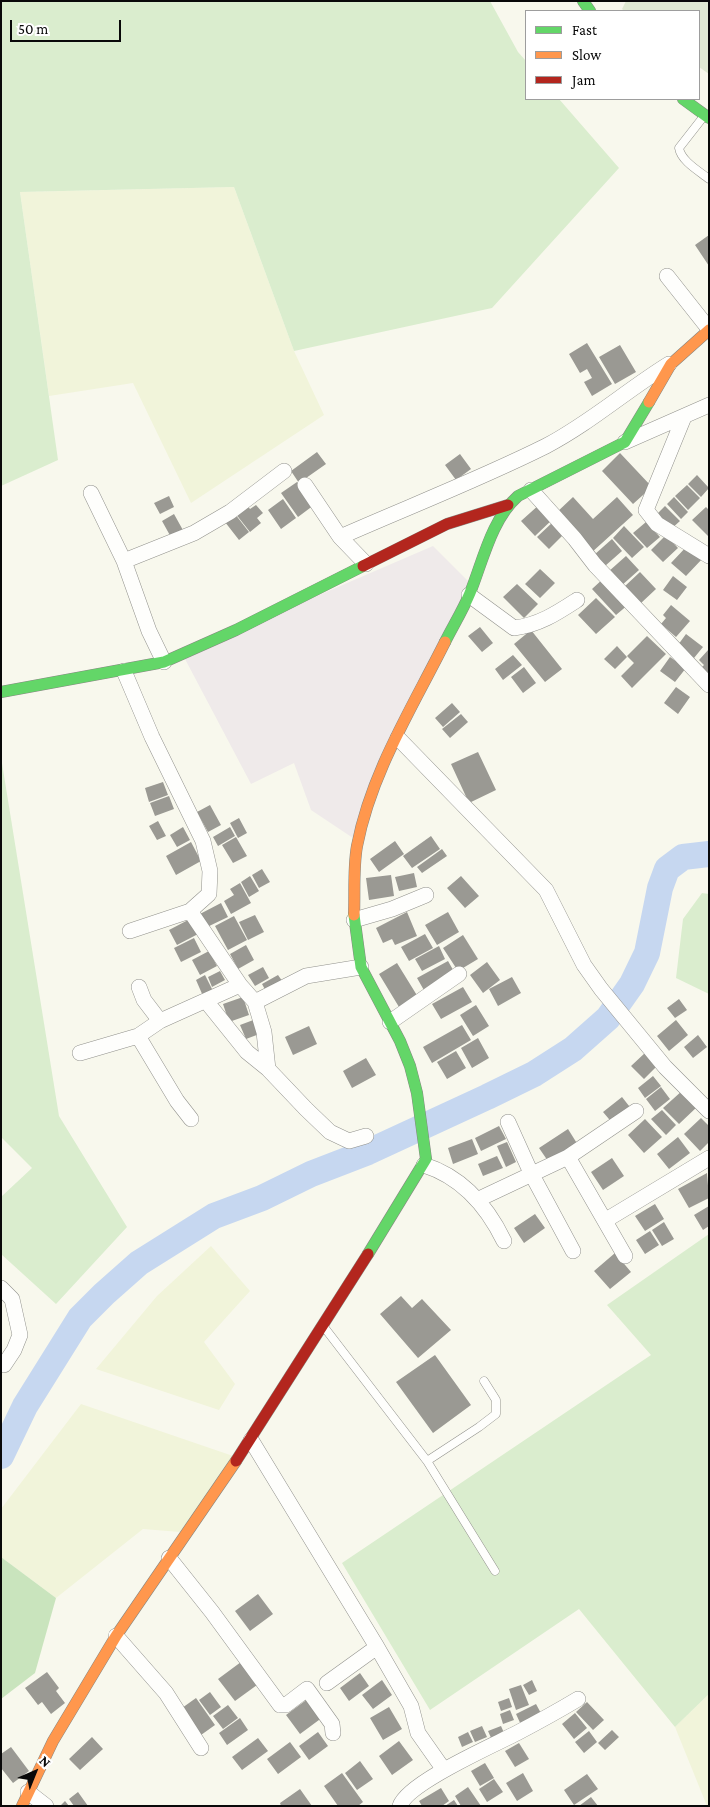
<!DOCTYPE html>
<html>
<head>
<meta charset="utf-8">
<style>
  body { margin:0 }
  #map { position:relative; width:710px; height:1807px; overflow:hidden; background:#f8f8ed; font-family:"Crimson Pro",serif }
  canvas { display:block }
  .frame { position:absolute; inset:0; border:2px solid #090909; pointer-events:none }
  .legend { position:absolute; left:525px; top:10px; width:175px; height:90px; box-sizing:border-box; background:#fff; border:1px solid #9d9d9d; margin:0; padding:6px 9px; list-style:none; font-size:15px; color:#090909 }
  .legend li { display:flex; align-items:center; gap:10px; height:25px }
  .legend b { width:25px; border:1px solid #9d9d9d }
  .north { position:absolute; left:10px; top:1747px; width:50px; height:50px; -webkit-text-stroke:4px #fff; paint-order:stroke; rotate:44deg; font-size:14px; font-weight:700; line-height:20px; text-align:center; color:#090909 }
  .north::after { content:''; display:block; margin:auto; width:18px; height:22px; background:#090909; clip-path:polygon(50% 0,100% 100%,50% 72%,0 100%) }
  .scale { position:absolute; left:10px; top:20px; width:111px; height:22px; box-sizing:border-box; border:2px solid #090909; border-top:0; padding-left:6px; font-size:15px; line-height:18px; white-space:nowrap; color:#090909; -webkit-text-stroke:4px #fff; paint-order:stroke }
</style>
</head>
<body>
<div id="map">
<canvas width="710" height="1807"></canvas>
<div class="frame"></div>
<ul class="legend">
<li><b style="height:6px;background:#63d668"></b>Fast</li>
<li><b style="height:6px;background:#ff974d"></b>Slow</li>
<li><b style="height:6px;background:#b3261e"></b>Jam</li>
</ul>
<div class="north">N</div>
<div class="scale">50 m</div>
</div>
<script>
const g = document.querySelector('canvas').getContext('2d');
g.lineJoin = 'round';
function fill(path, color) {
  g.fillStyle = color;
  g.fill(path, 'evenodd');
}
function stroke(path, color, width, dash) {
  g.strokeStyle = color;
  g.lineWidth = width;
  g.lineCap = dash ? 'butt' : 'round';
  g.setLineDash(dash || []);
  g.stroke(path);
}
const industrial = new Path2D(`
  M433,546l42,42 -122,250 -42,-28 -17,-47 -43,21 -66,-125 125,-60z`);
const farmland = new Path2D(`
  M234,187l60,164 30,64 -133,88 -58,-120 -84,13 -29,-204z
  M211,1246l39,45 -46,51 31,42 -16,26 -123,-41 61,-73z
  M81,1404l155,53 -56,75 -37,-3 -87,69 -55,-41v-48z
  M709,1694v112h-2l-32,-79z`);
const green = new Path2D(`
  M1,1h489l28,51 8,9v38h33l60,69 -127,140 -198,43 -60,-164 -214,5 38,268 -57,26z
  M1,757l58,359 68,111 -71,77 -55,-50v-57l31,-29 -31,-31z
  M702,893l7,1v100l-33,-16 7,-59z
  M709,1234v460l-34,33 -96,-118 -149,101 -88,-147 309,-208 -44,-50z`);
const forest = new Path2D(`
  M1,1557l55,41 -21,75 -34,26z`);
const cemetery = new Path2D(`
  M626,1h83v73l-10,-7v-56h-75l-2,-2z`);
const river = new Path2D(`
  M1,1456l24,-50 55,-88 24,-24 35,-31 75,-47 48,-18 49,-24 57,-22 119,-55 47,-23 39,-25 35,-31 24,-34 15,-31 13,-65 7,-19 16,-12 26,-3`);
const building = new Path2D(`
  M709,235v31l-14,-21z
  M587,343l25,41 -20,12 -8,-14 8,-4 -5,-9 -7,4 -11,-19z
  M620,345l16,27 -21,12 -16,-27z
  M317,452l9,12 -27,19 -8,-12z
  M620,453l32,34 -19,17 -31,-33z
  M460,454l11,15 -15,11 -11,-15z
  M697,475l12,13 -8,9 -13,-13z
  M297,482l17,23 -16,12 -17,-24z
  M687,485l13,13 -12,12 -13,-14z
  M169,496l5,11 -14,7 -6,-11z
  M573,497l20,22 24,-22 16,18 -42,38 -36,-39z
  M674,497l14,15 -7,7 -14,-15z
  M283,499l13,19 -15,11 -13,-19z
  M246,504l4,5 6,-4 7,8 -6,5 4,5 -11,9 -15,-19z
  M540,504l14,14 -19,18 -14,-15z
  M665,506l15,15 -10,9 -14,-15z
  M706,507l3,3v27l-17,-17z
  M174,514l10,18 -12,7 -10,-18z
  M235,514l14,18 -10,8 -14,-18z
  M554,521l11,12 -16,16 -12,-12z
  M646,522l14,15 -13,11 -14,-15z
  M624,526l20,21 -12,11 -19,-20z
  M666,535l12,13 -15,14 -12,-12z
  M612,539l10,12 -17,15 -11,-11z
  M688,545l15,13 -17,18 -15,-13z
  M626,556l13,14 -18,16 -13,-14z
  M540,569l15,14 -15,15 -15,-14z
  M640,572l16,17 -16,15 -16,-17z
  M673,576l14,11 -10,13 -14,-10z
  M605,577l24,27 -13,11 -24,-26z
  M517,584l21,20 -14,14 -21,-21z
  M596,598l19,19 -19,17 -18,-19z
  M671,605l19,16 -14,16 -15,-13 5,-6 -3,-3z
  M480,627l13,16 -11,9 -14,-16z
  M531,630l31,39 -17,13 -31,-38z
  M686,634l17,13 -9,11 -16,-13z
  M647,636l19,18 -34,34 -11,-12 13,-13 -7,-7z
  M617,646l10,11 -12,12 -11,-10z
  M709,649v25l-9,-5 4,-4 -5,-5z
  M513,655l9,10 -19,15 -8,-11z
  M670,657l16,11 -11,14 -15,-11z
  M524,667l12,16 -13,10 -12,-16z
  M676,687l14,10 -12,17 -14,-11z
  M452,703l8,9 -17,15 -8,-9z
  M461,714l7,8 -18,16 -8,-9z
  M478,752l18,38 -27,13 -18,-39z
  M163,782l5,13 -19,7 -4,-14z
  M169,796l5,13 -19,7 -5,-13z
  M210,805l11,20 -13,7 -11,-20z
  M239,818l8,15 -9,5 -8,-15z
  M158,821l8,15 -9,4 -8,-14z
  M183,827l7,13 -13,7 -7,-12z
  M230,827l5,9 -17,10 -5,-9z
  M431,836l9,13 -28,19 -9,-12z
  M236,837l11,19 -14,7 -11,-18z
  M395,841l9,13 -25,18 -9,-13z
  M191,842l10,19 -25,14 -10,-19z
  M442,849l5,7 -25,17 -5,-6z
  M262,869l8,13 -11,6 -7,-13z
  M414,873l3,14 -18,4 -4,-14z
  M391,875l3,21 -25,4 -3,-22z
  M250,876l9,15 -10,6 -8,-15z
  M461,876l18,20 -14,12 -18,-20z
  M240,883l11,20 -20,11 -7,-13 10,-6 -4,-6z
  M221,903l7,14 -23,11 -7,-13z
  M407,912l10,24 -22,9 -3,-6 -9,4 -7,-15z
  M448,912l11,20 -22,13 -12,-20z
  M255,915l9,17 -16,8 -9,-18z
  M234,916l13,24 -19,10 -13,-24z
  M190,919l8,15 -21,11 -8,-15z
  M425,934l8,14 -24,13 -8,-14z
  M463,935l15,24 -20,12 -15,-23z
  M194,938l7,14 -20,10 -7,-14z
  M246,945l8,15 -16,9 -8,-15z
  M439,946l6,13 -23,12 -7,-12z
  M209,951l8,15 -17,9 -8,-15z
  M448,961l8,14 -31,17 -8,-14z
  M487,962l13,18 -17,13 -13,-18z
  M397,963l21,34 -19,10 -20,-33z
  M263,967l6,11 -14,8 -7,-11z
  M220,971l5,9 -13,7 -4,-10z
  M205,975l8,16 -10,5 -7,-16z
  M278,975l7,10 -17,10 -6,-11z
  M512,977l9,16 -23,13 -9,-17z
  M463,987l9,15 -31,17 -9,-15z
  M243,997l6,18 -20,7 -6,-18z
  M679,999l8,11 -12,8 -8,-10z
  M476,1005l13,21 -16,10 -13,-21z
  M256,1019l6,14 -16,6 -6,-14z
  M676,1020l12,15 -19,16 -12,-15z
  M462,1025l9,15 -39,23 -9,-16z
  M309,1026l8,18 -24,11 -8,-18z
  M698,1035l9,12 -14,11 -9,-11z
  M478,1038l11,20 -17,10 -11,-20z
  M456,1051l10,17 -19,11 -10,-17z
  M646,1052l12,13 -14,14 -13,-13z
  M366,1058l10,17 -24,13 -9,-17z
  M653,1076l8,10 -16,12 -7,-10z
  M661,1087l9,12 -15,12 -9,-12z
  M683,1090l15,16 -19,18 -16,-16z
  M622,1097l11,14 -19,14 -11,-13z
  M662,1110l14,15 -10,10 -15,-16z
  M701,1118l8,8v16l-9,9 -16,-17z
  M645,1119l17,18 -18,16 -16,-18z
  M499,1126l7,13 -25,12 -6,-13z
  M568,1129l10,16 -28,19 -11,-16z
  M678,1137l12,16 -21,16 -12,-15z
  M472,1139l6,15 -25,10 -5,-16z
  M507,1142l9,20 -10,5 -9,-21z
  M497,1156l6,12 -20,8 -5,-12z
  M612,1158l12,18 -21,14 -12,-18z
  M707,1173l2,25 -20,10 -11,-19z
  M655,1204l9,15 -19,12 -10,-15z
  M709,1206v20l-6,4 -9,-15z
  M535,1214l10,14 -21,15 -10,-15z
  M664,1222l10,17 -12,7 -10,-16z
  M650,1231l9,14 -14,9 -9,-14z
  M615,1253l16,19 -21,17 -16,-18z
  M401,1296l11,12 10,-9 29,31 -33,28 -38,-44z
  M435,1355l36,50 -38,28 -37,-51z
  M258,1594l15,20 -23,17 -15,-20z
  M241,1662l16,23 -22,16 -17,-22z
  M47,1672l12,16 -3,3 9,12 -14,11 -9,-12 -4,3 -13,-17z
  M360,1673l9,13 -20,15 -9,-13z
  M382,1680l10,15 -19,14 -11,-14z
  M532,1680l5,11 -8,4 -6,-10z
  M521,1685l8,20 -13,5 -7,-21z
  M210,1692l11,15 -11,8 -11,-15z
  M196,1698l19,27 -14,10 -19,-27z
  M309,1698l14,19 -23,17 -14,-19z
  M509,1698l3,9 -11,4 -3,-9z
  M587,1702l17,18 -11,10 -17,-18z
  M536,1704l7,13 -21,10 -6,-13z
  M228,1705l10,13 -15,11 -10,-13z
  M389,1707l13,22 -19,11 -13,-22z
  M510,1710l4,10 -11,4 -3,-10z
  M575,1713l12,15 -13,11 -12,-15z
  M240,1718l8,12 -21,15 -8,-12z
  M482,1726l5,11 -12,5 -5,-11z
  M501,1726l4,9 -13,5 -4,-9z
  M612,1730l7,7 -14,13 -7,-7z
  M589,1731l8,11 -13,11 -9,-11z
  M318,1732l10,14 -19,14 -10,-14z
  M468,1732l5,10 -11,5 -4,-10z
  M92,1737l11,12 -23,21 -11,-11z
  M258,1738l10,13 -26,19 -10,-13z
  M399,1741l14,19 -21,15 -13,-19z
  M290,1742l11,15 -23,17 -11,-15z
  M519,1743l10,16 -14,8 -10,-16z
  M11,1747l18,24 -16,12 -12,-15v-14z
  M360,1761l13,18 -16,11 -12,-17z
  M485,1763l9,15 -14,8 -9,-15z
  M342,1773l21,29 -5,4h-20l-14,-20z
  M523,1773l10,18 -16,10 -11,-18z
  M587,1774l11,15 -24,16 -10,-15z
  M494,1779l9,13 -16,10 -8,-13z
  M468,1787l13,19h-20l-6,-10z
  M441,1788l8,13 -7,5h-20l-3,-5z
  M300,1789l12,17h-31l-1,-3z
  M78,1792l10,14h-14l-5,-7z
  M591,1797l7,9h-19z
  M454,1800l4,6h-13z
  M65,1801l4,5h-9z`);
const lane = new Path2D(`
  M704,116l-25,32c2,13 20,23 30,31
  M324,1327l103,134 68,110
  M427,1461l52,-34 17,-13v-14l-12,-19`);
const street = new Path2D(`
  M667,276l42,53
  M684,417l-38,93 11,14 52,32
  M625,442l84,-37
  M305,485l35,52 26,27
  M531,490l44,49 20,26 114,120
  M91,493l33,68 25,70 15,31
  M340,537c68,-30 140,-58 206,-91 44,-23 81,-56 123,-82
  M124,561l70,-28 36,-21 54,-41
  M469,595l45,33c25,-3 43,-15 63,-28
  M124,671l28,66 51,104 7,30 -1,23 -19,17 -60,20
  M398,738l148,152 38,75 17,24 64,78 44,44
  M190,911l50,74 15,17 9,30 4,37 38,40 24,23 19,9 17,-5
  M354,920l38,-11 34,-14
  M139,987l5,13 16,21
  M206,1001l41,51 21,17
  M255,1002l51,-26 55,-9
  M390,1022l69,-48
  M138,1036l39,65 14,18
  M80,1053l58,-17 22,-15 80,-36
  M508,1122l23,51 42,78
  M568,1157l57,99
  M424,1165c38,12 63,41 80,76
  M479,1199l89,-42 68,-46
  M606,1220l103,-62
  M1,1288l11,11 8,36 -6,15 -10,15 -3,-3
  M251,1440l126,207 34,59 7,27 26,37
  M169,1558l43,54 68,93h6l21,-16 25,35 1,9
  M116,1636l50,57 35,55
  M327,1683l50,-36
  M28,1792l18,14
  M400,1806c7,-23 94,-61 117,-73 21,-11 41,-22 61,-34`);
const fast = new Path2D(`
  M583,1l7,10
  M683,99l26,19
  M445,642c8,-16 18,-32 25,-49 13,-32 21,-73 48,-97l107,-54 24,-40
  M1,692l163,-30 72,-32 127,-64
  M354,915l7,52 39,74 10,25 7,27 9,66 -58,95`);
const slow = new Path2D(`
  M649,402l22,-38 38,-34
  M354,915c1,-22 -1,-47 3,-69 14,-73 55,-138 88,-204
  M22,1806l31,-65 63,-105 120,-175`);
const jam = new Path2D(`
  M363,566l84,-42 61,-19
  M236,1461l132,-207`);
fill(industrial, '#efeaea');
fill(farmland, '#f1f4da');
fill(green, '#daedce');
fill(forest, '#c9e4bd');
fill(cemetery, '#dfe9d2');
stroke(river, '#c6d7f0', 26);
fill(building, '#9a9993');
stroke(lane, '#91918c', 9);
stroke(street, '#91918c', 16);
stroke(fast, '#878782', 12);
stroke(slow, '#878782', 12);
stroke(jam, '#878782', 12);
stroke(lane, '#fefefc', 8);
stroke(street, '#fefefc', 15);
stroke(fast, '#63d668', 11);
stroke(slow, '#ff974d', 11);
stroke(jam, '#b3261e', 11);
</script>
</body>
</html>
